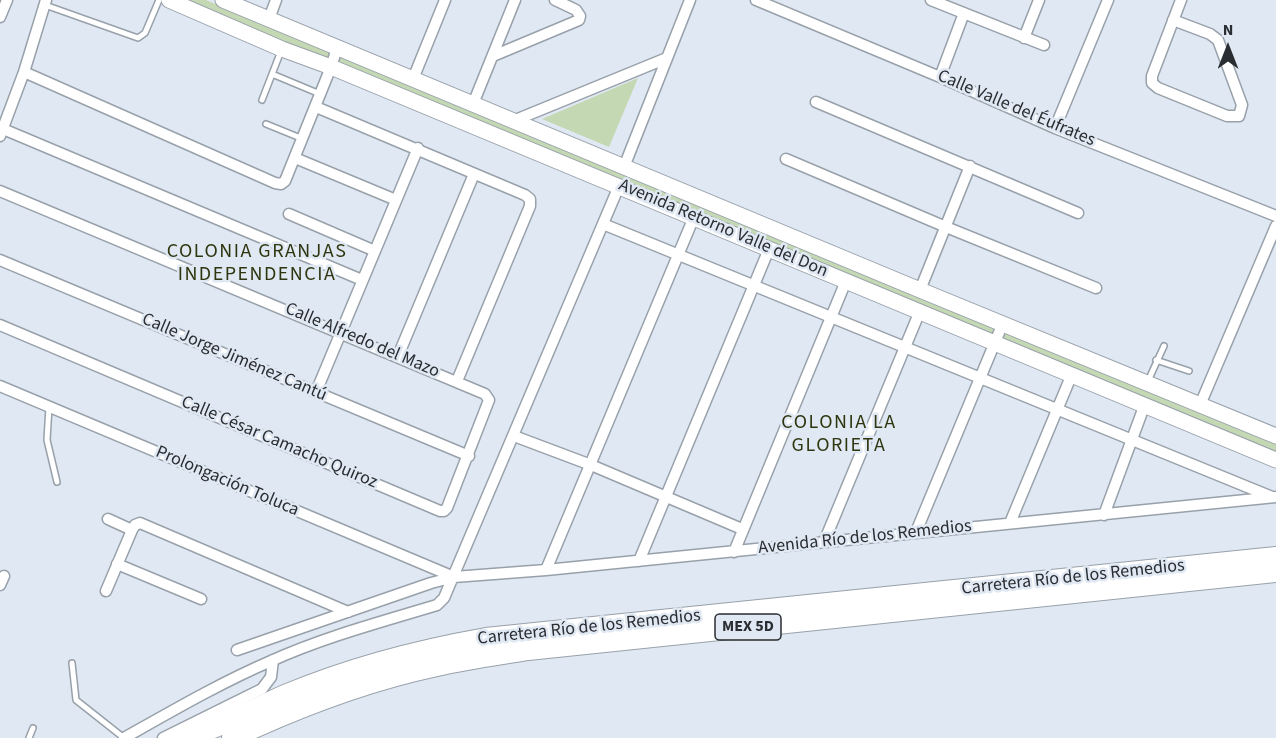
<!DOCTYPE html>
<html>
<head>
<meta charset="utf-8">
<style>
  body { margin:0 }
  #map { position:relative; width:1276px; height:738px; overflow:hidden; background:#e0e9f3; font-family:"Source Sans 3",sans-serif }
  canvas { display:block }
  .north { position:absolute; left:1198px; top:18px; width:60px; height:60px; -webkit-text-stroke:4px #e0e9f3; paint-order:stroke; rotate:0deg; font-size:16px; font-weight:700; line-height:24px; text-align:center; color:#2a2d31 }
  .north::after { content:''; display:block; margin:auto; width:21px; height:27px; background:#2a2d31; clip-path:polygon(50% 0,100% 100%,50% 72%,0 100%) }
</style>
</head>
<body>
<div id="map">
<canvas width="1276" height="738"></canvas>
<div class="north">N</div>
</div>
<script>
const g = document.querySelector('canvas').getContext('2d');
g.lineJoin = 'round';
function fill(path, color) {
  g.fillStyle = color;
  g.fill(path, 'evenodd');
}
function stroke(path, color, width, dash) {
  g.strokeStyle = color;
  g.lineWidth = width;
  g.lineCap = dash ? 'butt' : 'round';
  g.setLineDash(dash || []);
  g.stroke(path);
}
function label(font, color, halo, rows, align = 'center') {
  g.font = font + ' "Source Sans 3",sans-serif';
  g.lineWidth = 5;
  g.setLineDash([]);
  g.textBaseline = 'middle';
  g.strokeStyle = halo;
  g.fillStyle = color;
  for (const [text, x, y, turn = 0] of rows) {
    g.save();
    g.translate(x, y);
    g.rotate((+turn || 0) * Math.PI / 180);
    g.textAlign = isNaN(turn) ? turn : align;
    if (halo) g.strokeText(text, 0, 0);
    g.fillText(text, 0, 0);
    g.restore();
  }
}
const green = new Path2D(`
  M177,0h29l1070,443v14z
  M638,78l-29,69 -67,-28z`);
const lane = new Path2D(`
  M45,5l93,33 7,-5 14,-33
  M272,74l48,20
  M262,100l19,-49
  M266,124l37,15
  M1156,360l33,11
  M1148,381l16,-35
  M49,407l-2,33 10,42
  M72,663l4,37 48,38
  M29,738l4,-10`);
const street = new Path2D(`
  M756,0l184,77 115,51 221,88
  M931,0l113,45
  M0,17l7,-17
  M269,19l7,-19
  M1173,20l37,14 8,6 24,65 -3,11h-12l-69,-28 -6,-5v-7l29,-76
  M1024,38l15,-38
  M493,56l86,-36 1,-4 -4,-6 -21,-10
  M24,72l251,111 6,1 4,-3 46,-114 6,-19
  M940,77l24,-64
  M413,79l32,-79
  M816,102l262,111
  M473,104l42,-104
  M316,107l209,88 5,4v7l-73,175
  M513,121l154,-63
  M1055,128l53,-128
  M3,129l359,151
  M0,136l24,-64 22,-72
  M295,158l101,42
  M786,159l160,68 150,61
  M624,167l66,-167
  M0,191l485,203 4,6 -42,108 -3,3h-4l-440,-186
  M289,214l86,37
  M603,224l669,273
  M0,260l469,196
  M920,290l50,-124
  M398,356l76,-182
  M0,386l454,191
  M316,392l102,-244
  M1200,405l76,-179
  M514,436l77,29 151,64
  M1104,515l41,-111
  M108,519l24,11
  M1010,523l62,-149
  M916,532l87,-209
  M824,542l96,-231
  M734,552l112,-271
  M639,561l130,-312
  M117,564l84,35
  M546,570l148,-353
  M0,585l4,-9
  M106,591l26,-61 3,-5 5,-2 208,89
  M237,650l194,-67 23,-6 92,-7 730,-73
  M124,738c48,-27 96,-55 147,-77 53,-24 110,-39 166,-56l7,-7 175,-412
  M163,738l99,-49 9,-12 2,-17`);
const secondary = new Path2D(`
  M169,0l113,49 49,18 945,393
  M223,0l697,290 356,146`);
const highway = new Path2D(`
  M184,738c35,-10 67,-28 101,-43 64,-27 133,-45 201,-57l790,-81
  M232,738c66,-31 134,-57 205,-72 30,-7 61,-11 91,-16l748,-78`);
const shields = [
  [748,627,66]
];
const shieldNames = [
  ["MEX 5D",748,627]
];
const streetNames = [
  ["Calle Valle del Éufrates",1016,109,23],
  ["Avenida Retorno Valle del Don",723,229,23],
  ["Calle Alfredo del Mazo",362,341,23],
  ["Calle Jorge Jiménez Cantú",234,358,23],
  ["Calle César Camacho Quiroz",279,443,23],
  ["Prolongación Toluca",227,482,23],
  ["Avenida Río de los Remedios",865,538,-6],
  ["Carretera Río de los Remedios",1073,578,-6],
  ["Carretera Río de los Remedios",589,628,-6]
];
const neighbourhoodNames = [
  ["COLONIA GRANJAS",257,253],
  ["INDEPENDENCIA",257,276],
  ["COLONIA LA",839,424],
  ["GLORIETA",839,447]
];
fill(green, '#c4d8b4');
stroke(lane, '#98a1aa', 8);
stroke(street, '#98a1aa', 13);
stroke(secondary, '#98a1aa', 17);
stroke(highway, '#98a1aa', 22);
stroke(lane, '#fff', 5);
stroke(street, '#fff', 10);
stroke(secondary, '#fff', 15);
stroke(highway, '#fff', 20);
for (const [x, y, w] of shields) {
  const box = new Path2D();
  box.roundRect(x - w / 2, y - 13, w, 26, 4.5);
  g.fillStyle = '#e0e9f3';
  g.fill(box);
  stroke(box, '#2a2d31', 1.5);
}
label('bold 16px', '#2a2d31', null, shieldNames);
label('18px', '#2a2d31', '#e0e9f3', streetNames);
g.letterSpacing = '1.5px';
label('20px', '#2f360f', '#e0e9f3', neighbourhoodNames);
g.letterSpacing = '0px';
</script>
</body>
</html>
